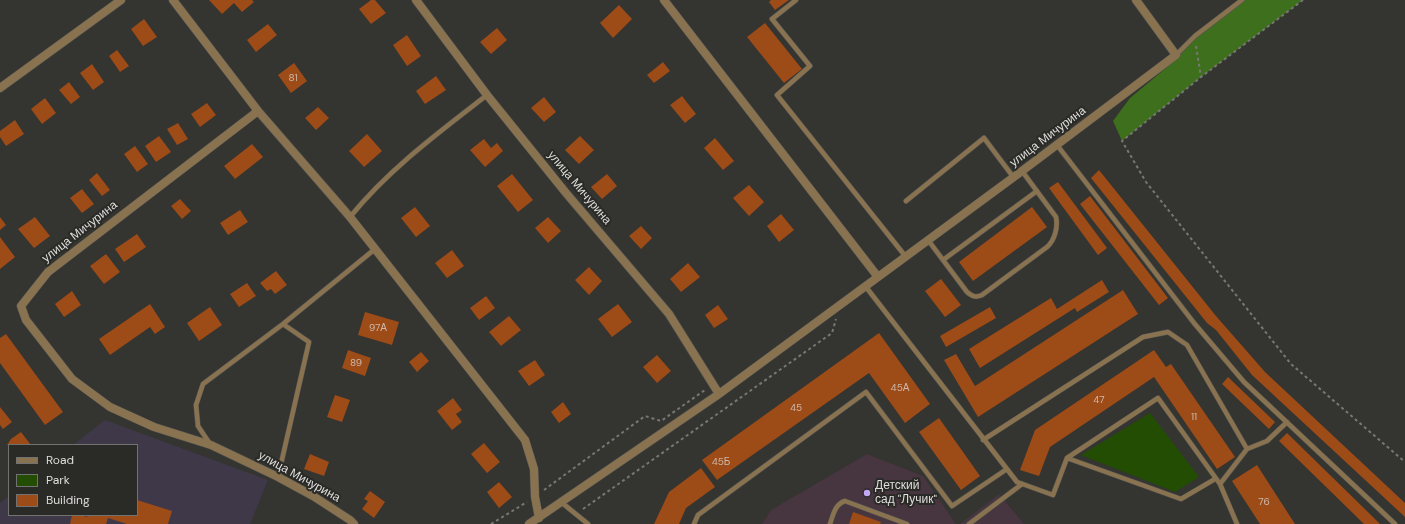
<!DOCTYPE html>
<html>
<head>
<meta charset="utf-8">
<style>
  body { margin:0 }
  #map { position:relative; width:1405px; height:524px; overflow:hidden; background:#343431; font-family:"DM Sans",sans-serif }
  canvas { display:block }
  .legend { position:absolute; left:8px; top:444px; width:130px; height:72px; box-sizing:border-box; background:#2a2a27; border:1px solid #727270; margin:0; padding:5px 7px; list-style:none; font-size:12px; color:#dfdedd }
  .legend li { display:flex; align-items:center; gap:8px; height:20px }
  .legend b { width:20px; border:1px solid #727270 }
</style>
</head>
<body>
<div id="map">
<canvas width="1405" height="524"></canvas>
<ul class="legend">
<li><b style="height:5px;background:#887250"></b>Road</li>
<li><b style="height:11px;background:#244d04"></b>Park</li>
<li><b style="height:11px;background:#9d4b17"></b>Building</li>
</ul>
</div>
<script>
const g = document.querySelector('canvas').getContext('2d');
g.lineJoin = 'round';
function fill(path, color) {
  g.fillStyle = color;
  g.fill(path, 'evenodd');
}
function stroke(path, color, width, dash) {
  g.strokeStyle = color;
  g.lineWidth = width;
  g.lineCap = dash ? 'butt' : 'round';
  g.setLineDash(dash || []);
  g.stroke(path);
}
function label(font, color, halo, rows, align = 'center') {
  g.font = font + ' "DM Sans",sans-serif';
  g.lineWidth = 4;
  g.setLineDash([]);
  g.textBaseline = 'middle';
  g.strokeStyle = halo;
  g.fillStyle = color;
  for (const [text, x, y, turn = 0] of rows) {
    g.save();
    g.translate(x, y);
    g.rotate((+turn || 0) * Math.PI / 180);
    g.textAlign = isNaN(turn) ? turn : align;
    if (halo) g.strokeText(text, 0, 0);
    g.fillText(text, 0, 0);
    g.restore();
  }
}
const education = new Path2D(`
  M867,454l56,22 33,48h-194l9,-14z
  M999,494l25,30h-64z`);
const medical = new Path2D(`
  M105,420l163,60 -18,44h-250v-21l9,-7v19h128v-70h-64z`);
const green = new Path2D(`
  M1150,413l49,64 -24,15 -94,-37z`);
const forest = new Path2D(`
  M1242,0h61l-102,77 -79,64 -9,-20 17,-23 36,-30 29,-32z`);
const building = new Path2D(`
  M209,0h43l2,2 -12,10 -8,-9 -12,11z
  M371,0h4l11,13 -15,11 -12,-15z
  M771,0h18l-14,10 -6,-8z
  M619,5l13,14 -19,19 -13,-15z
  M144,19l13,18 -14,9 -12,-17z
  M765,23l37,46 -18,14 -37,-46z
  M268,24l9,11 -21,17 -9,-12z
  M497,28l10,12 -16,14 -11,-12z
  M407,35l14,21 -14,10 -14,-21z
  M117,50l12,16 -9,6 -11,-16z
  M663,62l7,9 -16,12 -7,-8z
  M294,63l13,18 -16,12 -13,-18z
  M92,64l12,18 -11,8 -13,-17z
  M436,76l10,14 -21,14 -9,-13z
  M69,82l11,15 -9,7 -12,-14z
  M682,96l14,18 -11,9 -15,-18z
  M544,97l12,15 -12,10 -13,-14z
  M45,98l11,15 -14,11 -11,-15z
  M207,103l9,12 -16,12 -9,-13z
  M318,107l11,11 -13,12 -11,-12z
  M15,120l9,14 -18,12 -6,-9v-6z
  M178,123l10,16 -11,6 -10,-16z
  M367,134l15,17 -18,16 -15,-16z
  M159,136l12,16 -15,10 -11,-16z
  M580,136l14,14 -15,14 -14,-14z
  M715,138l19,23 -11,9 -19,-22z
  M484,139l7,9 6,-5 6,8 -18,16 -15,-17z
  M252,144l11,13 -28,22 -11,-13z
  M135,146l13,18 -11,8 -13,-18z
  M1099,170l117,146 49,56 140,131v14l-153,-142 -36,-45 -9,-7 -116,-145z
  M97,173l13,17 -8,6 -13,-16z
  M512,174l21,26 -15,12 -21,-26z
  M607,174l10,12 -15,13 -11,-12z
  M1058,182l49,66 -9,7 -49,-67z
  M749,185l15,17 -15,14 -16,-18z
  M82,189l12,15 -12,9 -12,-15z
  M1090,196l78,102 -9,7 -79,-101z
  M180,199l11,12 -9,8 -11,-13z
  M415,207l15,19 -14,11 -15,-19z
  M1032,207l15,20 -74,54 -14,-19z
  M240,210l8,12 -20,13 -8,-12z
  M781,214l13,16 -15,12 -12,-16z
  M0,217l6,8 -6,5z
  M35,217l15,19 -16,12 -16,-19z
  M548,217l13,14 -13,12 -13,-15z
  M641,226l11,12 -11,11 -12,-13z
  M137,234l9,13 -22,15 -9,-13z
  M0,237l15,20 -15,12z
  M452,250l12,16 -17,12 -12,-15z
  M106,254l14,18 -16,12 -14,-18z
  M688,263l12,14 -19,15 -11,-13z
  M589,267l13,14 -13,14 -14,-15z
  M276,271l11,14 -12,9 -4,-5 -4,2 -7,-8z
  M941,279l20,26 -16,12 -20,-26z
  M1102,280l7,12 -32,20 -2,-4 -95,60 -11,-19 82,-51 6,11z
  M247,283l9,13 -17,11 -9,-13z
  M1123,290l15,24 -160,103 -34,-57 12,-6 19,32z
  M72,291l9,14 -17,12 -9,-13z
  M486,296l9,12 -16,12 -9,-12z
  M150,304l15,23 -10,7 -5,-7 -40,28 -11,-16z
  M618,304l14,18 -20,15 -14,-18z
  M718,305l10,14 -14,9 -9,-13z
  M210,307l12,18 -23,16 -12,-18z
  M990,307l6,11 -50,29 -6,-11z
  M365,312l34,10 -7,23 -34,-10z
  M509,316l12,14 -20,16 -12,-14z
  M879,333l51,71 -25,19 -36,-50 -152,107 -15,-20z
  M6,334l57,78 -18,13 -45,-62v-25z
  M348,350l23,8 -6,18 -23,-8z
  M1154,350l12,17 5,-3 64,93 -18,12 -63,-92 -104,70 -11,29 -19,-6 15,-40z
  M421,352l8,9 -12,11 -8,-10z
  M657,355l14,16 -14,12 -14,-16z
  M535,360l10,15 -16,11 -11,-15z
  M1228,377l47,45 -6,7 -47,-45z
  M335,395l15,5 -8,22 -15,-5z
  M453,398l9,12 -6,4 6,8 -10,8 -15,-19z
  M563,402l8,12 -12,9 -8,-11z
  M0,407l12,15 -9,7 -3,-4z
  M939,418l41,58 -19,14 -42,-58z
  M21,432l10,13h-24l4,-6z
  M1287,433l86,84 7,7h-16l-85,-83z
  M484,443l16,19 -13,11 -16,-19z
  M310,454l19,8 -5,14 -20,-7z
  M1257,465l38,59h-35l-28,-43z
  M701,468l14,19 -29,21 -7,16h-25l15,-32z
  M499,482l13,15 -13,11 -12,-16z
  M370,491l15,11 -11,16 -12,-9 6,-8 -4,-2z
  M137,500l35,11 -4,13h-41l-19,-6 -2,6h-36l2,-9h9l6,2 1,-2h49z
  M853,512l28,10 -1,2h-31z`);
const path = new Path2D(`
  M1303,0l-102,77 -79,64 24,41 145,182 114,98
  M1196,46l5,31
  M544,490l101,-74 16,5 44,-31
  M583,509l249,-176 4,-14
  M491,524l36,-22`);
const service = new Path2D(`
  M796,0l-24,19 38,47 -33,29 129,162
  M1176,55l19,-19 47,-36
  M1057,145l137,178 50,59 151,142
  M906,201l78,-63 30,40
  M350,217c39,-48 88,-84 137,-122
  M928,240l39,52c5,4 8,6 15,3l65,-48c8,-7 11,-20 9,-30l-34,-46
  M943,260l94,-69
  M866,287l151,195 36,13 14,-37
  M983,440l160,-103 25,-5 19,13 60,104
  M210,444l-12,-18 -2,-21 7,-21 80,-60 92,-75
  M278,477l31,-135 -26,-18
  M1215,479l-34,20 -114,-41 91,-60 62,86
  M561,502l27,22
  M694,524l4,-9 168,-123 86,114 55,-37
  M830,524c3,-9 5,-20 15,-23l62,23
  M969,524l53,-40
  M1237,524l-17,-40 27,-35 20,-8 20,-19`);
const minor = new Path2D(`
  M173,0l85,111 92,106 175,223 9,29 1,28 4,21
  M416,0l71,95 79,98 103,121 50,80
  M664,0l214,277
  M0,88l121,-88
  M258,111l-210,161 -27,34 5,14 46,59 38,28 44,20 57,18 67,32 35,19 37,24 4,4
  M529,524l190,-130 303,-223 154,-116 -40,-55`);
const markers = [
  [867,493,4,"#c3a7f2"]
];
const numberNames = [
  ["81",293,78],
  ["97А",378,328],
  ["89",356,363],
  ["45А",900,388],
  ["47",1099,400],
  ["45",796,408],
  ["11",1194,417],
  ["45Б",721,462],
  ["76",1264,502]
];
const streetNames = [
  ["улица Мичурина",1048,137,-37],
  ["улица Мичурина",579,188,50],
  ["улица Мичурина",80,232,-38],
  ["улица Мичурина",299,477,29]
];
const poiNames = [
  ["Детский",875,486],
  ["сад \"Лучик\"",875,500]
];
fill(education, '#47353f');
fill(medical, '#3f3848');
fill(green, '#244d04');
fill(forest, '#3d6f1d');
fill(building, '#9d4b17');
stroke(service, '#535350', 5.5);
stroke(minor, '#535350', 9);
stroke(path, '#777774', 2, [3, 3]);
stroke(service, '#887250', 4.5);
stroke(minor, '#887250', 8);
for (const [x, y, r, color] of markers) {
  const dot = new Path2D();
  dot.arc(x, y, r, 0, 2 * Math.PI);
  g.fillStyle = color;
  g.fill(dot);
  stroke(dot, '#2a2a27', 1.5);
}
label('10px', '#ceb9ac', null, numberNames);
label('12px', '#dfdedd', '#2a2a27', streetNames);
label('12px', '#dfdedd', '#2a2a27', poiNames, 'left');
</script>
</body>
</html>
